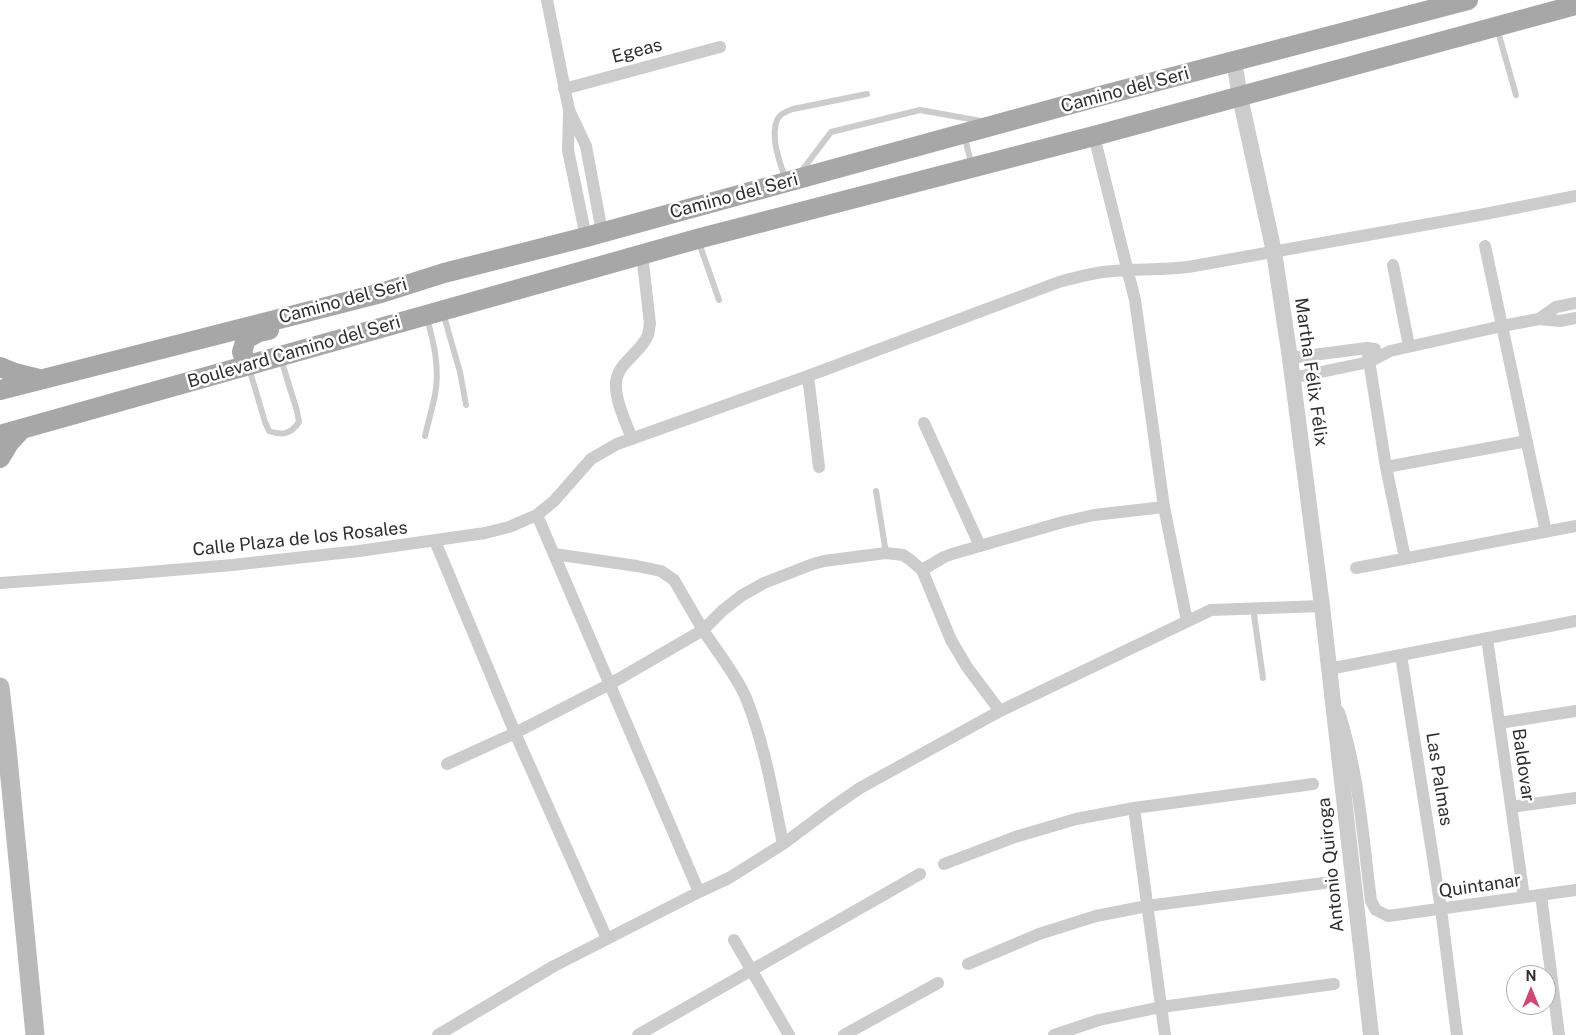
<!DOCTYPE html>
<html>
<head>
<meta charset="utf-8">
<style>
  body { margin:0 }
  #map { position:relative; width:1576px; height:1035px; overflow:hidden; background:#fff; font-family:"Public Sans",sans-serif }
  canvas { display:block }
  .north { position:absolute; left:1506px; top:965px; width:50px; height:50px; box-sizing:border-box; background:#fff; border:1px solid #acacac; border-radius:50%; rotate:0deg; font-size:14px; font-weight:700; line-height:20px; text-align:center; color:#2f2f2f }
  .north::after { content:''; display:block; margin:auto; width:18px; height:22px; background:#d14770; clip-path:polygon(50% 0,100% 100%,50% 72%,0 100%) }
</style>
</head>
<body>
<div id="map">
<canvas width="1576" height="1035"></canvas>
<div class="north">N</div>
</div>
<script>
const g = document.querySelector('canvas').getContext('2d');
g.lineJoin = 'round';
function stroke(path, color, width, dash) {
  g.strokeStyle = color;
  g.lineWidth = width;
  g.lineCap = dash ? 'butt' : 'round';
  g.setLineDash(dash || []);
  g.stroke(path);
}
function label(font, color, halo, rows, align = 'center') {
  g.font = font + ' "Public Sans",sans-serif';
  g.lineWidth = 5;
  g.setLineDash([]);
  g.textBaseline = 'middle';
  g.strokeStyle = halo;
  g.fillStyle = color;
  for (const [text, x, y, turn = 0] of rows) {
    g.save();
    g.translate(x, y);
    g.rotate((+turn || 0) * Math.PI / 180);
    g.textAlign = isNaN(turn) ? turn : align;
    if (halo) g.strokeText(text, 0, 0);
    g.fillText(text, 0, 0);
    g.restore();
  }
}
const service = new Path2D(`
  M1497,28l19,67
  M964,135l8,31
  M800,173l31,-41 89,-22 61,11
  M786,181c-6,-19 -16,-42 -9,-61 2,-6 10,-9 16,-11l74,-15
  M698,240l21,60
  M443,313l17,59 6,33
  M249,368l16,54 4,9c13,5 22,3 30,-9l-2,-11 -16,-52
  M425,436c3,-13 7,-27 10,-41 5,-26 -1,-52 -8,-77
  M876,491l10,62
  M1253,608l10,70`);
const minor = new Path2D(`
  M547,0l22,110 17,36 16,86
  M564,89l156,-42
  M569,113l-1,37 18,87
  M1094,136l41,164 29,207 23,114
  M1485,246l61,286
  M1393,265l16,81
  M1539,319l17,-12 20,-4
  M1367,348l19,119 19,91
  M1290,358l77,-10 8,1
  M808,376l11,91
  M1292,378l77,-16 21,-11 112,-25 37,-7 21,2 16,-3
  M924,423l56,123
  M632,439c-6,-17 -17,-38 -16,-56 1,-20 25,-30 32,-48 1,-3 1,-8 2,-11l-8,-70
  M1386,467l141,-26
  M537,515l162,377
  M435,541l80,192 92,206
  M1356,568l220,-42
  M0,583l126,-9 106,-9 127,-14 126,-18 24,-6 28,-12 17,-14 37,-42 26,-15 191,-68 251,-94c18,-5 36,-10 54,-11 25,-2 50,-1 75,-4l297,-53 91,-18
  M1487,638l37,259
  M1401,655l40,254 16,126
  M1329,669l247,-48
  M1000,711l-33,-44 -16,-27 -29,-70 22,-13 8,-3 111,-32 31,-7 70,-8
  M1339,712c20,61 24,126 32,189l5,9 12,6 188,-26
  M1499,723l77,-12
  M447,764l68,-31 95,-49 93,-54 -29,-50 -13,-9 -24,-5 -83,-12
  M1511,807l65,-9
  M1134,808l31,227
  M783,844c-10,-49 -18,-99 -37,-146 -9,-22 -30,-48 -43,-68l19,-19 19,-15 23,-13 49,-19 11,-3 62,-8 17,2 6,4 13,11
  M944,864l71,-27 61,-18 58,-11 179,-24
  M1541,895l18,140
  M734,940l55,95
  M968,964l71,-30 57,-18 51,-10 177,-23
  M438,1035l116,-69 145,-74 30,-14 54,-34 51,-38 26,-18 140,-77 211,-101 111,-4
  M638,1035l282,-161
  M844,1035l94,-52
  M1054,1035l45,-15 62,-13 173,-23`);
const tertiary = new Path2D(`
  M1234,61l6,36 34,155 16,106 32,248 49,429`);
const secondary = new Path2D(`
  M0,687l7,61 28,287`);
const primary = new Path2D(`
  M247,365l-5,-13 4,-13 13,-7 10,-2
  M0,367l15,6 24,6
  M0,390l381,-97 63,-20 142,-36 518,-142 364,-95
  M0,435l697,-196 397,-103 482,-131
  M0,458l9,-15 13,-14`);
const streetNames = [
  ["Egeas",637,51,-15],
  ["Camino del Seri",1125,90,-15],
  ["Camino del Seri",734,196,-15],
  ["Camino del Seri",343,301,-15],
  ["Boulevard Camino del Seri",294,352,-16],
  ["Martha Félix Félix",1311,372,82],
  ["Calle Plaza de los Rosales",300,539,-6],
  ["Baldovar",1523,765,82],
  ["Las Palmas",1439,779,81],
  ["Antonio Quiroga",1331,865,-96],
  ["Quintanar",1480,886,-8]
];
stroke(service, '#ccc', 6);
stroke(minor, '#ccc', 12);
stroke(tertiary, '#ccc', 16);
stroke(secondary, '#b9b9b9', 19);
stroke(primary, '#a7a7a7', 20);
label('18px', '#2f2f2f', '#fff', streetNames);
</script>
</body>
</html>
